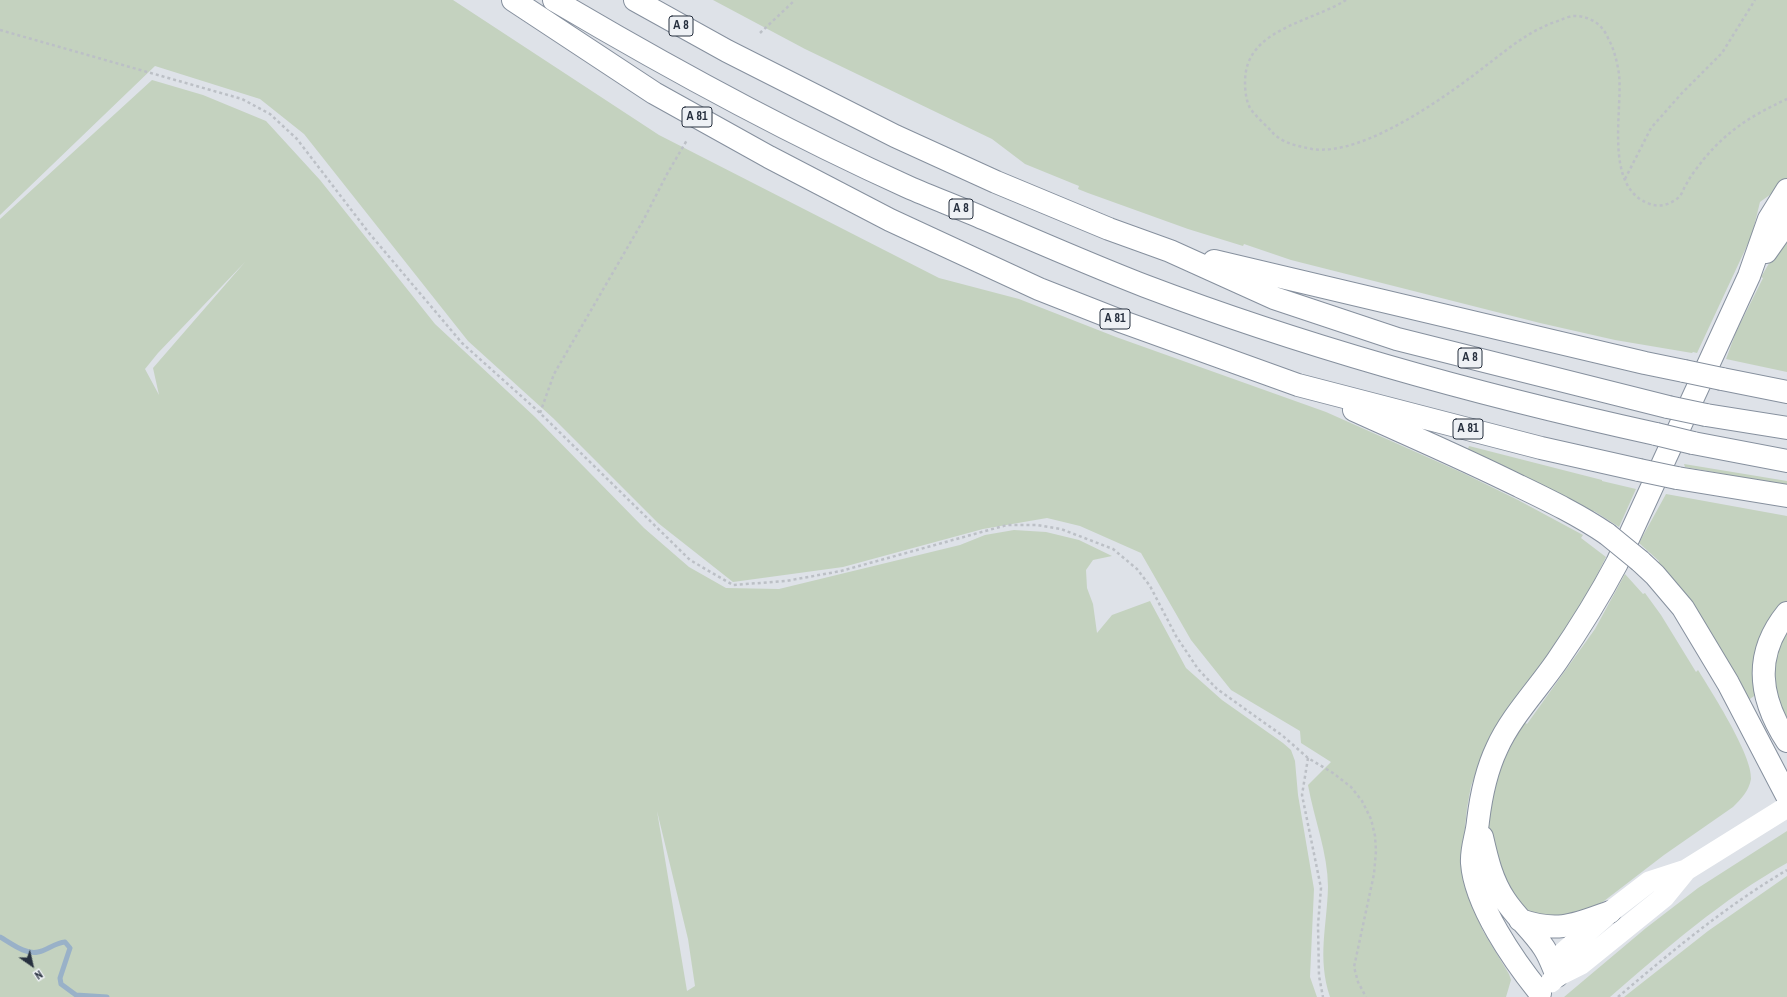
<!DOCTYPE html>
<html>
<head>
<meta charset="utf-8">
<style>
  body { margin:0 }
  #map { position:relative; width:1787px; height:997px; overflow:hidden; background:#dee2e8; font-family:"Archivo Narrow",sans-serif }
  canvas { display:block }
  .north { position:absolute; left:12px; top:945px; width:40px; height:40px; -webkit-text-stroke:3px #eef1f5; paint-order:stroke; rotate:146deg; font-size:11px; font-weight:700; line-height:16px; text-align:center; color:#27303f }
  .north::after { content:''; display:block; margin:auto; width:14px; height:18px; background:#27303f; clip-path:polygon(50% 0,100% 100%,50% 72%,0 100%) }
</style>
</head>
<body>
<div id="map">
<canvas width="1787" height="997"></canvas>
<div class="north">N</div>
</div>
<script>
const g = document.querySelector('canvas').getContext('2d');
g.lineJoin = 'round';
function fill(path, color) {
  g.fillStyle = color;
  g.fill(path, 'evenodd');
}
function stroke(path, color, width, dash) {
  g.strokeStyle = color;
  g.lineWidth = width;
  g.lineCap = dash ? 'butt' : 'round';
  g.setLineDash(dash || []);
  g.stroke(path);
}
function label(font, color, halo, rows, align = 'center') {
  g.font = font + ' "Archivo Narrow",sans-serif';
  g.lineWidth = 4;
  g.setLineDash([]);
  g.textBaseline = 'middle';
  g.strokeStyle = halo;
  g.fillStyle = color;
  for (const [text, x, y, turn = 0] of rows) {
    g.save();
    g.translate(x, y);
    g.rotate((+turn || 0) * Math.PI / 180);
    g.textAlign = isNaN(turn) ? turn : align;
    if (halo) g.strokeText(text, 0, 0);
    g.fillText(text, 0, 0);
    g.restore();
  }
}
const green = new Path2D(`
  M0,0h453l206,135 280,143 80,21 97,38 210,75 137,61 55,27 65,35 -2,3 25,19 -18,36 -29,46 -60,83 -13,24 -15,40 -4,22 -3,30 -1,23 2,22 18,48 26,43 2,6 -5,17h-176c-13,-40 -3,-70 -2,-110 0,-34 -14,-68 -20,-102l23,-23 -30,-19 -1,-12 -69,-41 -40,-50 -50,-87 -61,-27 -33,-8 -64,11 -140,38 -110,15 -75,-59 -105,-105 -85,-77 -164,-207 -44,-35 -105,-33 -155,149z
  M713,0h1074v178l-9,11 -18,13 -8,33 -55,118 -4,-1 -1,1 -77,-13 -75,-17 -249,-63 -47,-16 -1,2 -55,-17 -100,-36 -10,-4 1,-3 -54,-22 -33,-25 -187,-90z
  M152,80l51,15 63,26 54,59 115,144 100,93 109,111 45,39 37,21 53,1 181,-44 25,-10 29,-5 32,2 33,8 33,16 -19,4 -7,10 1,18 6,16 4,29 15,-18 38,-14 36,67 36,32 61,43 8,7 4,11 3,34 16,94 -4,88 7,20h-1317v-778zM245,262l-92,106 6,27 -14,-26 13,-16zM657,811l31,128 7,47 -8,5z
  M1787,233v139l-61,-13 10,-27 27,-54 -2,-1z
  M1469,446l133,34v1l34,8 -17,38 -25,-16h-4l-122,-62z
  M1684,464l103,17v4l-102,-18z
  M1666,494l121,22v87l-30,91 -10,7 -56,-100 -33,-38 1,-2 -20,-18z
  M1625,574l18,20 2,-1 16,22 35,57 2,-2c13,21 55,86 53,109 -2,12 -10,20 -18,28l-69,48 -73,56 -23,9 -42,-9 -16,-16 -23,-64 7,-48 7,-18 23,-43 3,2 68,-95z
  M1787,626v100l-16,-52 9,-35z
  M1787,831v32c-63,35 -123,87 -177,134h-46l82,-69 52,-40z
  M1787,876v121h-163l84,-66z`);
const stream = new Path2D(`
  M0,937c11,6 25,18 38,15 9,-2 17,-9 27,-10l5,6 -10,30 1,6 15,11 31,2`);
const path = new Path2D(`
  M1346,0c-33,21 -92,28 -100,71 -2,11 -1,28 4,37 6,9 16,17 23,25 11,11 25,13 39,16 53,8 139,-56 180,-88 22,-17 42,-33 69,-41 4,-2 9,-4 13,-4 16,0 28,8 34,22 6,11 9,23 11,36 4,37 -16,114 31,130 10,4 22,0 30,-8 3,-4 4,-9 7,-13 4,-8 11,-16 16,-23 26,-31 48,-44 84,-61
  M0,30l242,69 28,15 27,25 72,94 93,110 78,70 150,147 43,25 53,-4 55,-10 166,-46h30l24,4 52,20 24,20 13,17 26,50 22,33 19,20 66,47 25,22 25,15 18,14 11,14 9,18 4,17 1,15 -2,23 -20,93 4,15 8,15
  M760,33l35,-33
  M1625,179l26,-51 31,-35 40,-40 33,-53
  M540,413l14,-39 90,-155 23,-45 20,-34
  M1308,758l-6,37 19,93 -3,37 1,51 4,21
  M1618,997c53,-45 108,-91 169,-127`);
const secondary = new Path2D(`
  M1557,976l6,-23 47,-41 39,-30 37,-12 101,-63
  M1551,982l6,-6 24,-12 83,-67 22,-27`);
const highway = new Path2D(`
  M513,0l141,93 115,64 121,63 149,69 84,33 175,63 243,63 98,22
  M554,0c115,68 232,132 354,187 25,11 52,21 77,32 53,23 106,46 160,67 166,63 338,110 511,148
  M635,0l92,51 168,85 101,46 113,47 61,22 104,47 123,41 271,68
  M1766,252l21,-30
  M1214,261l431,102 39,8
  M1722,379l65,13
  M1354,410c55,25 111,49 165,76 31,15 60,29 88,48
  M1706,415l81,13
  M1693,443l94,18
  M1677,478l110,18
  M1640,561l15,14 28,33 45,75 59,113
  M1787,613c-34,42 -28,85 0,128
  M1482,837c5,22 10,44 23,63 11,17 28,31 39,48 6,9 9,19 13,28
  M1520,920c38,13 54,5 90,-8
  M1540,993c-26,-32 -65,-88 -68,-130 -1,-15 5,-28 6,-42 3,-25 8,-50 19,-73 14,-31 40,-58 60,-87 22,-32 42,-64 60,-98l132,-287 20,-57 18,-29`);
const highwayBridge = new Path2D(`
  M1684,371l38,8
  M1668,407l38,8
  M1656,434l37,9
  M1639,470l38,8
  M1607,534l33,27`);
const shields = [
  [681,26,24],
  [697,117,30],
  [961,209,24],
  [1115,319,30],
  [1470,358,24],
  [1468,429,30]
];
const shieldNames = [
  ["A 8",681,26],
  ["A 81",697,117],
  ["A 8",961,209],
  ["A 81",1115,319],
  ["A 8",1470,358],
  ["A 81",1468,429]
];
fill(green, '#c4d2bf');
stroke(stream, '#99b1c8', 5);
stroke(highway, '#86909e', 24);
stroke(path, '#bcc0c6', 2.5, [3, 3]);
stroke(secondary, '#fff', 21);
stroke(highway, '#fff', 22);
stroke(highwayBridge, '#86909e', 24, []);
stroke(highwayBridge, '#fff', 22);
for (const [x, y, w] of shields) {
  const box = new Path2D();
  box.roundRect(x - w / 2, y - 10, w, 20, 3);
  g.fillStyle = '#eef1f5';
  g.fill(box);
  stroke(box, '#27303f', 1);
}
label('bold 12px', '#27303f', null, shieldNames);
</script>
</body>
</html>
